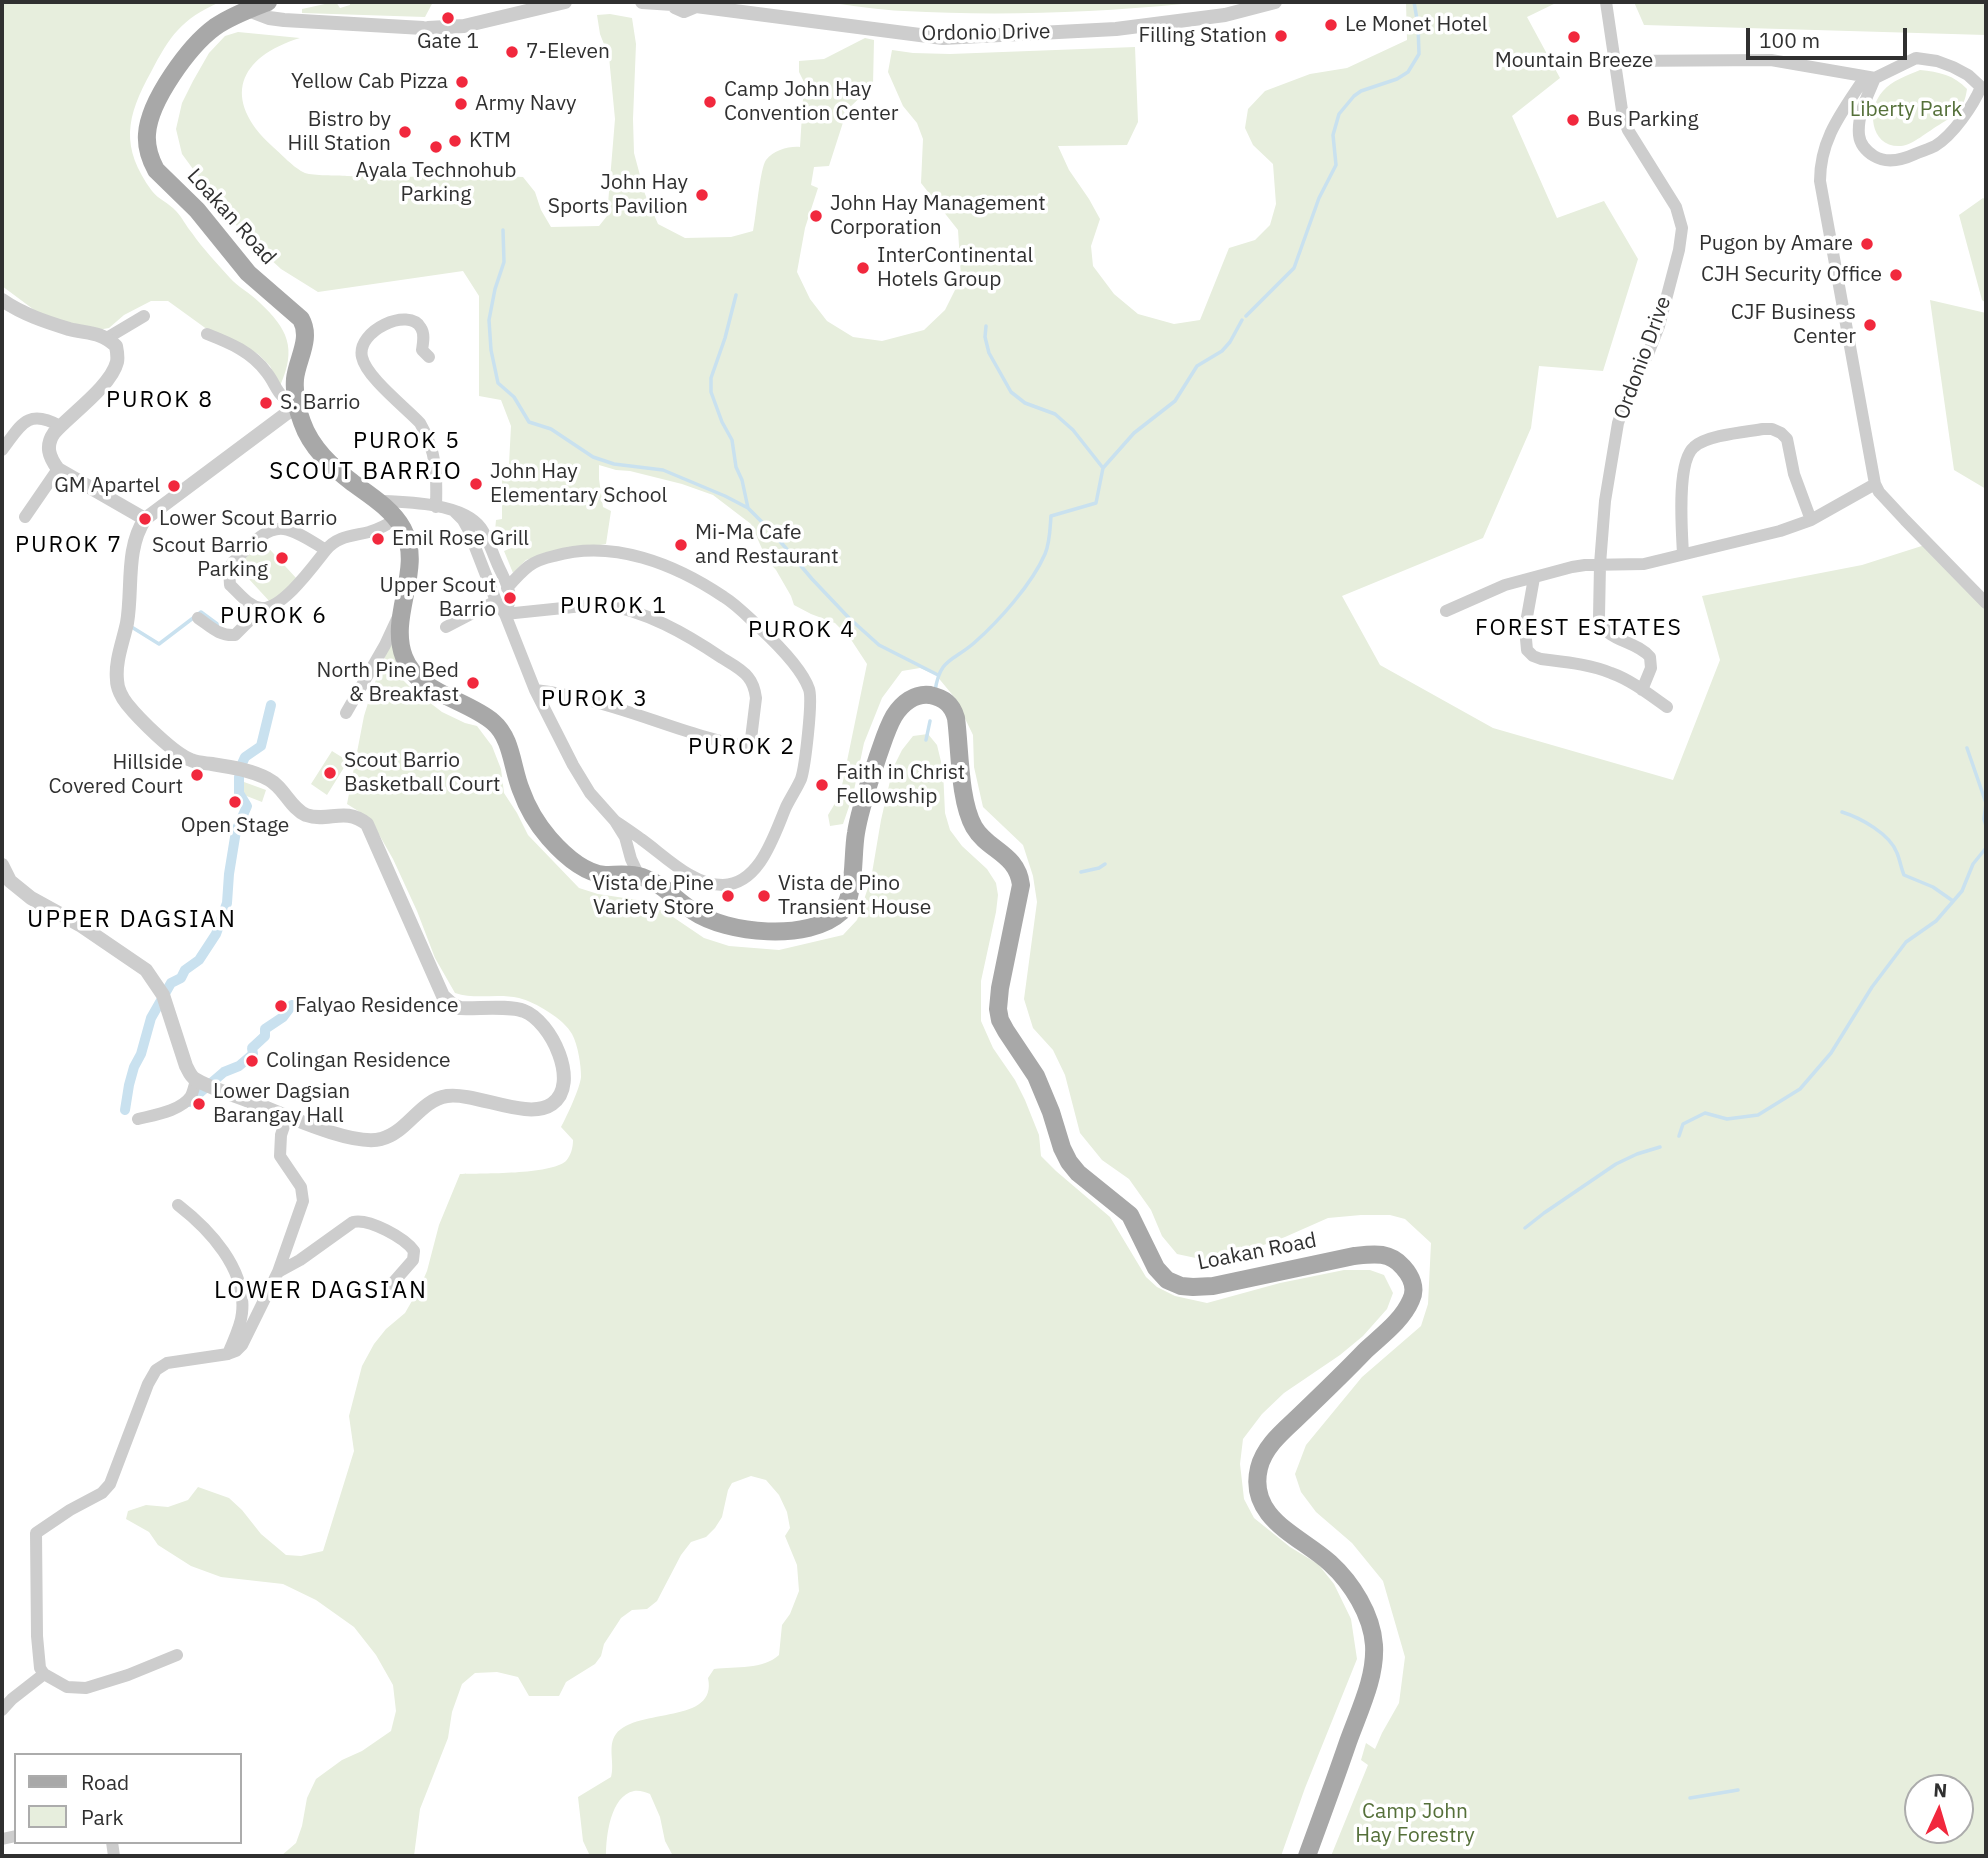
<!DOCTYPE html>
<html>
<head>
<meta charset="utf-8">
<style>
  body { margin:0 }
  #map { position:relative; width:1988px; height:1858px; overflow:hidden; background:#fff; font-family:"IBM Plex Sans",sans-serif }
  canvas { display:block }
  .frame { position:absolute; inset:0; border:4px solid #303030; pointer-events:none }
  .legend { position:absolute; left:14px; top:1753px; width:228px; height:91px; box-sizing:border-box; background:#fff; border:2px solid #acacac; margin:0; padding:9px 12px; list-style:none; font-size:21px; color:#303030 }
  .legend li { display:flex; align-items:center; gap:14px; height:35px }
  .legend b { width:35px; border:2px solid #acacac }
  .north { position:absolute; left:1904px; top:1774px; width:70px; height:70px; box-sizing:border-box; background:#fff; border:2px solid #acacac; border-radius:50%; rotate:4deg; font-size:19px; font-weight:700; line-height:28px; text-align:center; color:#303030 }
  .north::after { content:''; display:block; margin:auto; width:24px; height:32px; background:#f1283d; clip-path:polygon(50% 0,100% 100%,50% 72%,0 100%) }
  .scale { position:absolute; left:1746px; top:28px; width:161px; height:32px; box-sizing:border-box; border:4px solid #303030; border-top:0; padding-left:9px; font-size:21px; line-height:24px; white-space:nowrap; color:#303030; -webkit-text-stroke:5px #fff; paint-order:stroke }
</style>
</head>
<body>
<div id="map">
<canvas width="1988" height="1858"></canvas>
<div class="frame"></div>
<ul class="legend">
<li><b style="height:9px;background:#a8a8a8"></b>Road</li>
<li><b style="height:19px;background:#e7eedd"></b>Park</li>
</ul>
<div class="north">N</div>
<div class="scale">100 m</div>
</div>
<script>
const g = document.querySelector('canvas').getContext('2d');
g.lineJoin = 'round';
function fill(path, color) {
  g.fillStyle = color;
  g.fill(path, 'evenodd');
}
function stroke(path, color, width, dash) {
  g.strokeStyle = color;
  g.lineWidth = width;
  g.lineCap = dash ? 'butt' : 'round';
  g.setLineDash(dash || []);
  g.stroke(path);
}
function label(font, color, halo, rows, align = 'center') {
  g.font = font + ' "IBM Plex Sans",sans-serif';
  g.lineWidth = 7;
  g.setLineDash([]);
  g.textBaseline = 'middle';
  g.strokeStyle = halo;
  g.fillStyle = color;
  for (const [text, x, y, turn = 0] of rows) {
    g.save();
    g.translate(x, y);
    g.rotate((+turn || 0) * Math.PI / 180);
    g.textAlign = isNaN(turn) ? turn : align;
    if (halo) g.strokeText(text, 0, 0);
    g.fillText(text, 0, 0);
    g.restore();
  }
}
const green = new Path2D(`
  M2,2h218c-39,17 -50,34 -69,70 -25,45 -31,75 1,119 6,8 17,12 24,20 6,6 10,15 16,22 11,16 25,30 38,45 8,9 20,15 29,24 29,27 38,46 21,84l-10,-20 -12,-12 -43,-19 -47,-34h-17l-27,14 -15,13 -17,3 -55,-19 -35,-26z
  M334,2h2l4,6 10,-3v-3h83l-8,15 -123,-4v-4z
  M824,2h362l-4,2c-92,9 -186,12 -278,7 -27,-1 -54,-6 -80,-9z
  M1406,2h152l-31,15 33,61 -48,38 45,102 47,-17 34,58 -35,112 -64,-5 -8,62 -48,110 -141,58 38,69 113,63 180,52 47,-120 -18,-64 160,-31 66,-21 58,59v1253h-655l37,-91 -7,-5 5,-17 9,6 7,-16 17,-30 6,-46 -22,-76 -31,-38 -36,-31 -15,-20 -6,-18 11,-29 56,-68 59,-51 7,-22 3,-61 -26,-24 -15,-4h-29l-33,3 -43,19 -43,16 -37,7 -28,-6 -15,-18 -11,-26 -22,-31 -27,-19 -22,-27 -15,-58 -12,-25 -20,-22 -9,-29 13,-97 -4,-26 -10,-31 -40,-38 -9,-40 -1,-32 -18,-37 -19,-23 -16,-7 -18,3 -20,27 -18,45 -11,52 -10,29 -13,2 -2,-11 12,-20 27,-131 -17,-26 -15,-15 -24,-9 -17,-9 -3,-9 -15,-26 -9,-10 -16,-36 -38,-29 -31,-11 -52,-13 -14,-1 -17,-5v14l4,28 8,4 -5,33 -66,11 -14,5 -13,13 -9,-22 12,-5 -4,-13 -15,5 -2,-7 1,-11 6,-1v-54l7,-1 2,-38 -10,-26 -22,-4v-100l-16,-25 -145,21 -37,-23 -36,-33 -33,-41 -30,-41 -6,-25 6,-26 11,-22 16,-28 16,-17 13,-4 62,6c-62,19 -79,61 -28,108 8,7 23,23 33,27 9,3 31,2 42,3 59,3 117,-2 176,1l12,15 6,18 10,17 48,-1 8,-10 8,-97 -6,-62 -9,-23 -3,-19 13,-1 22,4 4,26 -3,75 1,34 11,41 13,30 27,14 46,-1 22,-6c3,-14 7,-63 13,-71 8,-10 23,-14 34,-13l4,-65 -5,-10v-11l25,-2 41,-21 9,2 -1,45 -26,25 -18,56 -15,1 -3,18 7,3 -13,40 -8,44 13,27 17,22 26,16 29,4 42,-11 21,-20 16,-32 -3,-48 -37,-47 2,-44 -6,-16 -14,-17 -15,-34 4,-22 21,3 37,1 185,-7 3,75 -11,23 -69,1 11,24 20,29 11,20 -9,27 2,20 21,28 24,20 36,10 26,-4 29,-72 26,-8 15,-15 6,-21 -3,-40 -20,-19 -8,-17 3,-19 17,-18 45,-17 37,-6 60,-28zM1918,1788h42v42h-42z
  M1634,2h352v33l-342,-10z
  M1920,70c19,2 34,5 47,19 -3,21 -11,25 -28,36 -9,5 -28,21 -38,21 -31,2 -35,-37 -18,-55 8,-10 25,-16 37,-21z
  M1983,198l3,2v103l-4,-3 -23,-85z
  M1930,300l56,13v176l-32,-19z
  M262,541l35,38 -26,24 -35,-38z
  M391,641l9,36 12,12 30,23 23,11 12,3 15,20 9,23 3,24 13,20 11,22 51,53 19,6 46,7 29,16 31,21 25,8 50,4 64,-15 14,-15 14,-41 10,-59 12,-52 9,-18 11,-14 15,-2 9,11 6,25 2,43 5,17 12,16 25,23 9,14 2,12 -2,17 -15,69v40l12,27 22,32 10,20 14,35 2,21 15,15 54,46 36,60 11,10 18,9 32,7 73,-20 64,-13h26l14,5 9,18 -6,16 -24,27 -23,19 -56,38 -22,21 -19,25 -3,25 4,35 10,19 36,29 28,17 16,20 17,35 6,40 -52,129 -24,68h-608l-8,-15 -5,-24 -10,-23c-5,-2 -11,-4 -16,-3 -24,5 -28,46 -28,65h-16l-7,-15 -5,-44 33,-20c4,-14 -4,-31 5,-43 21,-27 102,-9 92,-56l6,-9c22,-3 49,1 65,-14l3,-30 8,-11 9,-23 -2,-26 -12,-29 5,-8 -3,-16 -8,-17 -13,-15 -15,-4 -19,7 -4,7 -6,27 -7,11 -9,9 -15,5 -10,13 -24,46 -10,8 -15,1 -11,8 -17,26 -3,12 -6,8 -29,18 -7,14h-30l-11,-19 -21,-5 -22,1 -13,11 -10,28 -4,26 -28,71 -6,47h-133l15,-13 6,-17 5,-28 9,-19 26,-19 20,-9 29,-20 5,-20 -3,-26 -17,-30 -22,-28 -38,-27 -33,-16 -62,-7 -30,-11 -33,-21 -9,-13 -23,-13 2,-8 18,-6 22,2 20,-7 10,-13 31,11 13,12 19,24 25,21 15,1 22,-5 31,-100 -5,-35 13,-50 12,-22 12,-15 19,-16 15,-26 7,-16 12,-46 21,-51c22,-1 90,1 106,-13 5,-6 7,-13 7,-21l-12,-13c6,-11 19,-39 20,-50 0,-12 -3,-32 -9,-43 -8,-15 -37,-32 -53,-36 -22,-5 -43,2 -64,-5l-20,-35 -18,-47 -24,-52 -20,-35 -10,-10 -16,-10 17,-88 8,-26z
  M332,751l16,10 -21,34 -16,-11z
  M244,782l22,8 -4,12 -18,-7 -3,-4z`);
const stream = new Path2D(`
  M503,230l1,32 -9,27 -6,31 2,30 7,33 16,14 15,25 22,7 42,28 21,7 49,6 62,26 23,12 25,25 39,46 37,39 30,27 59,30
  M736,295l-11,43 -14,40v14l11,30 10,18 4,27 6,13 6,28
  M1246,316l48,-48 25,-70 17,-33 -3,-30 6,-21 15,-18 7,-5 36,-12 11,-7 11,-18 -1,-29 -4,-23
  M986,326l-1,11 4,16 22,39 14,11 30,11 18,16 30,38
  M130,626l29,18 42,-32 19,14
  M935,691c5,-33 17,-29 39,-48 25,-22 58,-59 71,-89 5,-11 5,-26 6,-38l45,-13 7,-35 31,-35 41,-32 22,-35 25,-15 8,-9 12,-22
  M926,740l4,-19
  M1967,748l19,55
  M1986,803l-2,16 2,7
  M1842,812c19,6 48,22 55,41 3,7 4,15 7,22l29,12 20,14
  M1081,872l18,-4 6,-4
  M1679,1136l4,-12 22,-11 22,6 31,-4 42,-26 31,-36 41,-66 34,-45 30,-21 26,-30 11,-27 13,-16
  M1525,1228l19,-15 72,-49 21,-10 23,-7
  M1690,1798l48,-8`);
const canal = new Path2D(`
  M240,768l5,-11 16,-11 10,-41
  M189,1102l35,-30 15,-6 14,-12 -1,-6 13,-12v-7l18,-12 9,-12
  M125,1110l4,-25 5,-18 7,-13 10,-36 20,-35 10,-5 4,-8 14,-10 17,-26 11,-31 2,-29 7,-43 11,-25 -8,-13v-16`);
const minor = new Path2D(`
  M1606,2l17,115 5,13 48,77 6,21 -3,22 -20,76 -11,28 -17,31 -13,38 -13,78 -5,63 -1,53c6,26 36,22 51,40l1,11 -9,22
  M1616,61l155,-1 104,18 41,-20 21,3 16,6 15,8 13,12c-8,19 -28,48 -46,59 -6,3 -13,5 -20,8 -13,6 -28,10 -41,2 -8,-5 -14,-12 -15,-21 -2,-20 9,-40 16,-57
  M1865,77c-22,34 -45,61 -45,104l55,303 4,8 26,28 81,83
  M207,334c23,9 45,18 60,39 11,14 10,27 30,28
  M107,338l37,-22
  M429,357l-7,-7c1,-7 3,-16 -1,-22 -12,-22 -65,3 -59,29 4,20 43,50 58,66 17,29 17,52 16,84
  M2,450c18,-23 24,-43 58,-24
  M379,501c28,1 84,2 102,27 7,10 11,24 16,35 4,10 13,24 13,35 0,5 -4,12 -5,16
  M455,512l8,8 5,9 28,72 9,13 30,76 38,75 17,28 25,28 10,16 6,22 8,17
  M25,517l33,-48
  M326,550c-12,-7 -28,-19 -42,-21 -19,-3 -38,21 -51,33l-4,7 1,16c9,8 18,21 31,23 21,2 53,-43 65,-58 11,-14 27,-14 43,-18 10,-3 18,-7 27,-13
  M1683,554c-1,-22 -7,-92 11,-107 13,-12 51,-15 69,-18h9l9,4 6,6 7,35 17,46
  M1534,578l-9,50 2,22 6,6 8,3c23,3 48,5 70,14 20,7 39,22 56,34
  M507,588c7,-8 14,-16 22,-22 8,-6 16,-8 25,-10 59,-17 121,8 170,41 13,8 24,20 36,31 15,14 42,41 49,61 4,11 -4,78 -8,90 -4,9 -10,18 -15,28 -12,28 -26,77 -63,78 -31,0 -58,-29 -82,-46 -8,-6 -17,-12 -26,-18
  M1446,611l59,-26 67,-18 13,-2 59,-1 136,-33 31,-11 64,-36
  M505,614l97,-10c44,7 83,29 120,54 8,5 20,11 26,19 5,6 7,13 8,21l-6,49c-58,-9 -110,-35 -167,-48 -15,-4 -32,-7 -48,-9
  M198,618c13,9 21,18 37,17l27,-27
  M446,627l50,-26
  M346,713l39,-68 13,-28
  M138,1119c16,-4 43,-8 53,-23 2,-4 4,-12 5,-16
  M178,1205c31,24 69,64 64,108 -1,13 -9,28 -14,41
  M278,1272l22,-12 53,-38c16,-4 52,16 61,29l-1,9 -21,24
  M177,1655l-49,20 -42,13 -19,-1 -23,-13 -4,-6 -3,-32 -1,-103 34,-23 32,-17 8,-9 38,-100 8,-14 11,-7 61,-9 8,-3 6,-6 36,-73 25,-71 -2,-14 -21,-31 1,-21 6,-18
  M2,1710l10,-11 32,-25
  M2,1839l14,-3
  M112,1842l2,14`);
const tertiary = new Path2D(`
  M642,2l31,2
  M672,2l3,5 9,4 12,-5 247,32 173,-9 109,-14 50,-13
  M248,10l21,8 15,2 139,8
  M428,28l36,-2 101,-24
  M2,300c20,14 44,22 67,29 19,5 31,2 47,17 1,5 2,11 1,16 -6,24 -46,52 -63,71 -9,13 -5,24 4,36l87,50
  M2,865l8,16 21,17 49,27 66,45 17,25 23,71c3,5 4,10 9,13 16,10 37,15 54,22 30,11 103,46 132,38 26,-6 39,-39 66,-43 29,-4 81,25 105,8 29,-20 -1,-83 -28,-93 -15,-6 -47,-2 -64,-3l-7,-3 -10,-9 -76,-172c-23,-18 -38,-1 -61,-9 -16,-7 -22,-28 -38,-36 -17,-9 -37,-12 -56,-15 -7,-1 -15,-1 -21,-4 -17,-6 -52,-41 -64,-56 -5,-6 -10,-16 -10,-24 -2,-19 6,-38 10,-57 6,-34 -2,-74 18,-104l142,-106 11,-6`);
const primary = new Path2D(`
  M268,2c-18,7 -37,14 -53,25 -26,19 -66,74 -68,107 -1,13 3,25 9,36l41,40 51,63 53,46c11,20 -4,40 -6,60 -1,14 2,30 7,43 9,26 30,45 51,61 18,13 39,26 50,46 21,40 -15,87 1,128 14,37 62,42 89,65 19,16 19,46 28,68 6,17 16,34 28,48 14,16 34,35 56,37 12,0 26,-2 37,2 23,8 32,22 51,34 34,23 116,31 148,1 15,-16 11,-57 15,-79 4,-26 14,-52 22,-77 5,-14 9,-28 16,-40 8,-13 21,-23 36,-21 14,3 22,9 26,23 4,30 3,83 18,109 14,24 43,26 47,58l-21,103 -2,21 2,11 6,11 30,45 15,36 11,36 7,14 9,11 52,42 26,53 11,12 14,6 12,1 20,-1 141,-30c19,-2 35,-5 49,11 8,9 14,21 8,33 -9,21 -30,36 -46,51 -22,23 -45,45 -68,67 -15,14 -33,29 -38,50 -12,50 41,68 71,95 22,20 42,52 44,82 2,33 -15,66 -26,97 -13,38 -27,76 -41,114`);
const markers = [
  [448,18,7,"#f1283d"],
  [1331,25,7,"#f1283d"],
  [1281,36,7,"#f1283d"],
  [1574,37,7,"#f1283d"],
  [512,52,7,"#f1283d"],
  [462,82,7,"#f1283d"],
  [710,102,7,"#f1283d"],
  [461,104,7,"#f1283d"],
  [1573,120,7,"#f1283d"],
  [405,132,7,"#f1283d"],
  [455,141,7,"#f1283d"],
  [436,147,7,"#f1283d"],
  [702,195,7,"#f1283d"],
  [816,216,7,"#f1283d"],
  [1867,244,7,"#f1283d"],
  [863,268,7,"#f1283d"],
  [1896,275,7,"#f1283d"],
  [1870,325,7,"#f1283d"],
  [266,403,7,"#f1283d"],
  [476,484,7,"#f1283d"],
  [174,486,7,"#f1283d"],
  [145,519,7,"#f1283d"],
  [378,539,7,"#f1283d"],
  [681,545,7,"#f1283d"],
  [282,558,7,"#f1283d"],
  [510,598,7,"#f1283d"],
  [473,683,7,"#f1283d"],
  [330,773,7,"#f1283d"],
  [197,775,7,"#f1283d"],
  [822,785,7,"#f1283d"],
  [235,802,7,"#f1283d"],
  [728,896,7,"#f1283d"],
  [764,896,7,"#f1283d"],
  [281,1006,7,"#f1283d"],
  [252,1061,7,"#f1283d"],
  [199,1104,7,"#f1283d"]
];
const poiNames = [
  ["Le Monet Hotel",1345,25],
  ["Filling Station",1267,36,"right"],
  ["Gate 1",448,42,"center"],
  ["7-Eleven",526,52],
  ["Mountain Breeze",1574,61,"center"],
  ["Yellow Cab Pizza",448,82,"right"],
  ["Camp John Hay",724,90],
  ["Convention Center",724,114],
  ["Army Navy",475,104],
  ["Bistro by",391,120,"right"],
  ["Hill Station",391,144,"right"],
  ["Bus Parking",1587,120],
  ["KTM",469,141],
  ["Ayala Technohub",436,171,"center"],
  ["Parking",436,195,"center"],
  ["John Hay",688,183,"right"],
  ["Sports Pavilion",688,207,"right"],
  ["John Hay Management",830,204],
  ["Corporation",830,228],
  ["Pugon by Amare",1853,244,"right"],
  ["InterContinental",877,256],
  ["Hotels Group",877,280],
  ["CJH Security Office",1882,275,"right"],
  ["CJF Business",1856,313,"right"],
  ["Center",1856,337,"right"],
  ["S. Barrio",280,403],
  ["John Hay",490,472],
  ["Elementary School",490,496],
  ["GM Apartel",160,486,"right"],
  ["Lower Scout Barrio",159,519],
  ["Mi-Ma Cafe",695,533],
  ["and Restaurant",695,557],
  ["Emil Rose Grill",392,539],
  ["Scout Barrio",268,546,"right"],
  ["Parking",268,570,"right"],
  ["Upper Scout",496,586,"right"],
  ["Barrio",496,610,"right"],
  ["North Pine Bed",459,671,"right"],
  ["& Breakfast",459,695,"right"],
  ["Scout Barrio",344,761],
  ["Basketball Court",344,785],
  ["Hillside",183,763,"right"],
  ["Covered Court",183,787,"right"],
  ["Faith in Christ",836,773],
  ["Fellowship",836,797],
  ["Open Stage",235,826,"center"],
  ["Vista de Pine",714,884,"right"],
  ["Variety Store",714,908,"right"],
  ["Vista de Pino",778,884],
  ["Transient House",778,908],
  ["Falyao Residence",295,1006],
  ["Colingan Residence",266,1061],
  ["Lower Dagsian",213,1092],
  ["Barangay Hall",213,1116]
];
const streetNames = [
  ["Ordonio Drive",986,33,-1],
  ["Loakan Road",231,217,48],
  ["Ordonio Drive",1643,358,-70],
  ["Loakan Road",1257,1252,-11]
];
const parkNames = [
  ["Liberty Park",1906,110],
  ["Camp John",1415,1812],
  ["Hay Forestry",1415,1836]
];
const neighbourhoodNames = [
  ["PUROK 8",160,400],
  ["PUROK 5",407,441],
  ["PUROK 7",69,545],
  ["PUROK 1",614,606],
  ["PUROK 6",274,616],
  ["FOREST ESTATES",1579,628],
  ["PUROK 4",802,630],
  ["PUROK 3",595,699],
  ["PUROK 2",742,747]
];
const quarterNames = [
  ["SCOUT BARRIO",366,472],
  ["UPPER DAGSIAN",132,920],
  ["LOWER DAGSIAN",321,1291]
];
fill(green, '#e7eedd');
stroke(stream, '#c9e1ef', 3.5);
stroke(canal, '#c9e1ef', 10);
stroke(minor, '#cdcdcd', 12);
stroke(tertiary, '#cdcdcd', 14);
stroke(primary, '#a8a8a8', 18);
for (const [x, y, r, color] of markers) {
  const dot = new Path2D();
  dot.arc(x, y, r, 0, 2 * Math.PI);
  g.fillStyle = color;
  g.fill(dot);
  stroke(dot, '#fff', 2.5);
}
label('21px', '#303030', '#fff', poiNames, 'left');
label('21px', '#303030', '#fff', streetNames);
label('21px', '#55703a', '#fff', parkNames);
g.letterSpacing = '2px';
label('23px', '#000', '#fff', neighbourhoodNames);
g.letterSpacing = '0px';
g.letterSpacing = '2px';
label('24px', '#000', '#fff', quarterNames);
g.letterSpacing = '0px';
</script>
</body>
</html>
